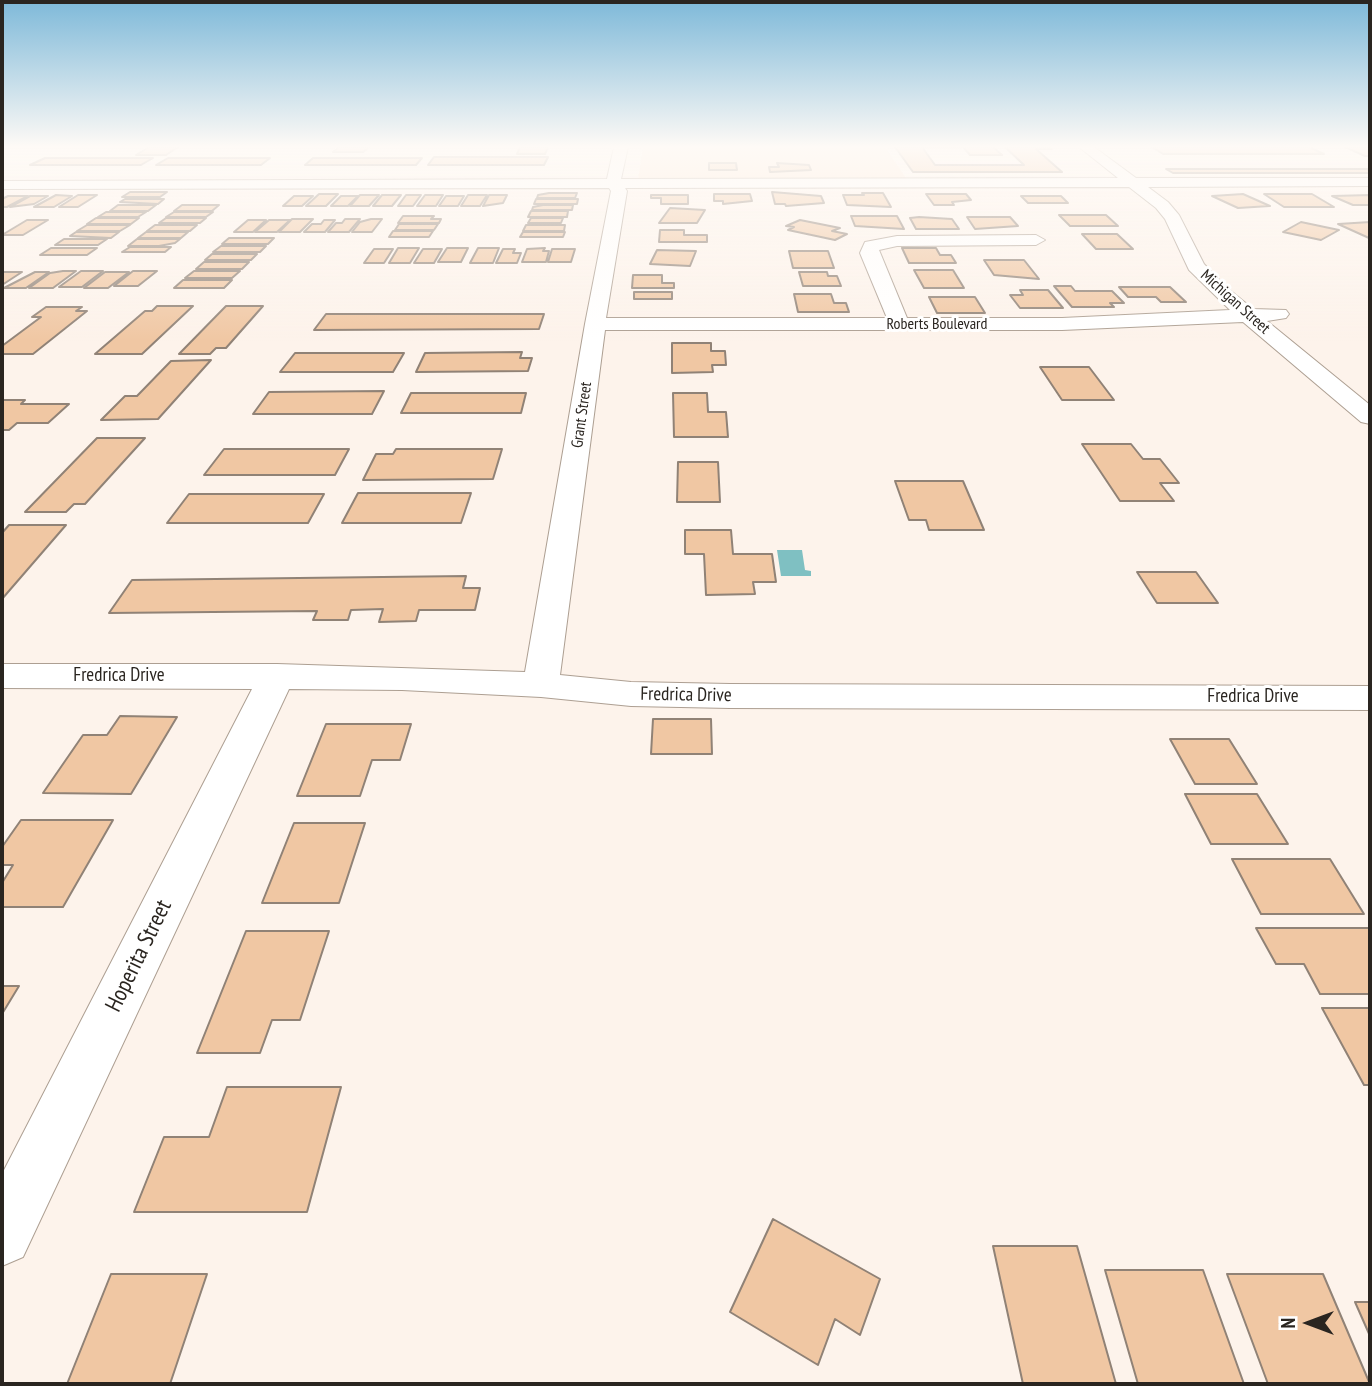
<!DOCTYPE html>
<html>
<head>
<meta charset="utf-8">
<style>
  body { margin:0 }
  #map { position:relative; width:1372px; height:1386px; overflow:hidden; background:#fdf3eb; font-family:"PT Sans Narrow",sans-serif }
  canvas { display:block }
  .frame { position:absolute; inset:0; border:4px solid #2a2520; pointer-events:none }
  .north { position:absolute; left:1274px; top:1288px; width:70px; height:70px; -webkit-text-stroke:5px #fff; paint-order:stroke; rotate:270deg; font-size:19px; font-weight:700; line-height:28px; text-align:center; color:#2a2520 }
  .north::after { content:''; display:block; margin:auto; width:24px; height:32px; background:#2a2520; clip-path:polygon(50% 0,100% 100%,50% 72%,0 100%) }
</style>
</head>
<body>
<div id="map">
<canvas width="1372" height="1386"></canvas>
<div class="frame"></div>
<div class="north">N</div>
</div>
<script>
const g = document.querySelector('canvas').getContext('2d');
g.lineJoin = 'round';
function fill(path, color) {
  g.fillStyle = color;
  g.fill(path, 'evenodd');
}
function stroke(path, color, width, dash) {
  g.strokeStyle = color;
  g.lineWidth = width;
  g.lineCap = dash ? 'butt' : 'round';
  g.setLineDash(dash || []);
  g.stroke(path);
}
function label(font, color, halo, rows, align = 'center') {
  g.font = font + ' "PT Sans Narrow",sans-serif';
  g.lineWidth = 6;
  g.setLineDash([]);
  g.textBaseline = 'middle';
  g.strokeStyle = halo;
  g.fillStyle = color;
  for (const [text, x, y, turn = 0] of rows) {
    g.save();
    g.translate(x, y);
    g.rotate((+turn || 0) * Math.PI / 180);
    g.textAlign = isNaN(turn) ? turn : align;
    if (halo) g.strokeText(text, 0, 0);
    g.fillText(text, 0, 0);
    g.restore();
  }
}
const built = new Path2D(`
  M643,147h242l21,31 -268,1z`);
const water = new Path2D(`
  M777,550h25l3,20 6,1v5h-30z`);
const building = new Path2D(`
  M149,147h29l-12,8h-30z
  M339,147h30l-6,5h-30z
  M520,147h28l-3,7h-28z
  M895,147h98l9,8h-32l-7,-8h-41l13,18h89l-19,-18h44l3,2h-16l26,23h-149z
  M1152,147h157l15,7h-161z
  M1345,147h25v9h-5z
  M434,157h114l-4,8h-116z
  M45,158h108l-12,7h-111z
  M168,158h102l-9,7h-105z
  M313,158h109l-6,7h-111z
  M709,163h27l1,7h-28z
  M777,163l32,2 2,5 -41,2 -1,-5h10z
  M1166,169h202l2,4h-197z
  M130,192h37l-7,5h-38z
  M772,192l49,4 3,7 -38,3 -1,-2h-10z
  M549,193h28l-2,5h-38l1,-3z
  M862,193h21l8,14 -44,-2 -4,-10h21z
  M319,194h19l-12,12h-20z
  M714,194h36l2,7 -29,3v-3h-9z
  M926,194h40l5,6 -19,2 2,3h-20z
  M1243,194l27,12 -32,2 -26,-12z
  M1264,194h48l22,13h-50z
  M56,195l16,1 -18,11h-20z
  M78,195h19l-19,12h-19z
  M360,195h19l-10,11h-19z
  M382,195h19l-9,11h-19z
  M406,195h15l-8,11h-15z
  M425,195h18l-7,11h-19z
  M468,195h19l-7,11h-19z
  M489,195h18l-4,8 -20,3z
  M651,195h37v9h-27v-6h-10z
  M1370,195v10h-17l-21,-9z
  M8,196h20l-21,11h-5v-8z
  M30,196h18l-14,8 -24,3z
  M294,196h19l-11,10h-19z
  M341,196h17l-10,10h-17z
  M446,196h18l-6,10h-19z
  M1021,196h40l7,7h-40z
  M125,199h39l-6,5 -38,-2z
  M536,199h42l-1,5h-43z
  M118,205h38l-8,6h-38z
  M182,205h37l-7,6h-38z
  M543,205h30l-1,5h-40l1,-3z
  M670,208l35,2 -8,13h-38z
  M531,211h37l-1,6h-39z
  M106,212h40l-8,5h-40z
  M174,212h39l-7,5h-40z
  M1059,215h47l12,11h-48z
  M403,216h31l-3,3h10l-2,4h-41z
  M851,216h46l7,13 -49,-3z
  M919,217l33,2 7,10h-43l-6,-11z
  M967,217h43l8,9 -43,3z
  M96,218h43l-8,6h-44z
  M166,218h40l-6,5h-41z
  M531,218h32l-2,5h-33z
  M292,219h21l-13,13h-21z
  M345,219h15l-11,13h-21l8,-9h6z
  M371,219h11l-10,13h-20l8,-10z
  M27,220h21l-25,15h-21z
  M248,220h18l-13,12h-19z
  M269,220h21l-13,12h-22z
  M324,220h11l-10,12h-21l8,-8h9z
  M800,220l40,8 -8,3 15,3 -12,6 -47,-10 6,-3 -8,-1z
  M1301,222l38,8 -18,10 -38,-8z
  M1370,222l-1,16 -31,-14z
  M399,224h39l-4,6h-39z
  M87,225h43l-10,6h-43z
  M155,225h42l-7,6h-43z
  M526,225h39l-1,6h-41z
  M660,230h24v5h23v7h-48z
  M393,231h40l-4,6h-40z
  M76,232h43l-8,6 -41,-2z
  M146,232h42l-7,6h-43z
  M523,232h42l-2,5h-43z
  M1082,234h35l16,15h-37z
  M229,238h45l-6,6h-46z
  M64,239h43l-9,6h-43z
  M137,239h43l-5,4 -16,3h-31z
  M221,246h45l-6,6h-47z
  M130,247h41l-6,5h-43z
  M51,248h46l-10,7h-47z
  M398,248h21l-9,15h-21z
  M447,248h21l-7,14h-23z
  M478,248h21l-6,15h-23z
  M545,248l-2,3h6l-3,11h-24l5,-13z
  M902,248h34l4,7h11l5,8h-47z
  M374,249h19l-9,14h-20z
  M423,249h19l-8,14h-20z
  M503,249h12l-2,4h8l-4,10h-21z
  M552,249h23l-4,13h-23z
  M657,250l39,1 -6,15 -40,-2z
  M789,251h39l6,17h-41z
  M212,254h45l-6,6h-46z
  M984,260h40l15,19 -45,-4z
  M204,262h45l-7,7h-46z
  M914,270h39l11,18h-40z
  M63,271h13l-23,17h-24l21,-15z
  M81,271h22l-21,16h-23z
  M133,271h24l-19,15h-24z
  M194,271h46l-8,7h-47z
  M2,272h20l-20,13z
  M35,272h14l-23,16h-22z
  M105,272h24l-21,16h-24z
  M799,272h28l1,4h9l4,10h-38z
  M633,275h29v8h12v5h-42z
  M183,280h49l-8,8h-50z
  M1054,286h17l4,5h37l12,12h-14l4,4h-42z
  M1119,287h51l16,15h-25l-5,-5h-28z
  M1020,290h28l15,18h-43l-10,-13h13z
  M634,292h38v7h-38z
  M794,294h37l3,9h12l3,9h-51z
  M929,297h46l10,16h-48z
  M157,306h36l-51,48h-47l50,-43h7z
  M226,306h37l-37,42h-10l-6,6h-31z
  M46,307h36l-6,4h11l-54,43h-31v-8l39,-29h-9z
  M326,314h218l-5,15 -225,1z
  M672,343h39v8h14l1,14h-14l1,7 -41,1z
  M522,352l-2,6h12l-4,13 -112,1 9,-19z
  M295,353h109l-11,19h-113z
  M211,360l-53,59 -57,1 24,-24h12l34,-35z
  M1040,367h49l25,33h-52z
  M384,391l-12,23h-119l16,-22z
  M411,393h115l-5,20h-120z
  M673,393h34l1,19h18l2,25h-54z
  M2,400h23l-4,4h48l-21,19h-31l-8,7h-7z
  M97,438h48l-60,66h-11l-8,8h-41z
  M1082,444h49l12,15h17l19,24h-19l14,18h-54z
  M224,449h125l-14,26h-131z
  M396,449h106l-9,30 -130,1 13,-26h17z
  M678,462h40l2,40h-43z
  M895,481h68l21,49h-55l-3,-10h-17z
  M358,493h113l-10,30h-119z
  M189,494h135l-16,29h-141z
  M9,525h57l-64,74v-66z
  M685,530h46l2,24h39l4,28h-23l2,12 -49,1 -2,-41h-19z
  M1137,572h59l22,31h-61z
  M466,576l-3,12h17l-5,22h-56l-3,11 -37,1 4,-13 -32,1 -3,10h-35l4,-9 -208,2 23,-33z
  M120,716l57,1 -46,77 -88,-1 40,-58h24z
  M653,719h58l1,35h-61z
  M326,724h85l-11,36h-28l-12,36h-63z
  M1170,739h59l28,45h-62z
  M1185,794h72l31,50h-77z
  M21,820h92l-50,87h-61v-24l11,-18h-11v-18z
  M294,823h71l-26,80h-77z
  M1232,859h98l34,55h-103z
  M1256,928h114v66h-50l-16,-30h-28z
  M246,931h83l-29,89h-28l-12,33h-63z
  M2,986h17l-17,28z
  M1322,1008h48v77h-6z
  M227,1087h114l-34,125h-173l30,-75h45z
  M773,1219l107,60 -20,56 -25,-16 -17,46 -88,-53z
  M993,1246h84l39,138h-93z
  M1105,1270h98l41,114h-106z
  M111,1274h96l-37,110h-103z
  M1227,1274h96l47,110h-102z
  M1355,1302h15v34z`);
const minor = new Path2D(`
  M614,147h14l-7,32 497,-1 -39,-31h15l42,31h234v8l-222,1 20,15 11,13 25,49 22,23 27,22 33,1 3,4 -3,4 -19,3 103,84v19l-9,-2 -118,-100 -181,8h-457l-45,345 71,7 99,2 640,2v24l-640,-2 -99,-2 -90,-9 -139,-7 -113,-1 -266,568 -21,9v-92l250,-485 -250,-1v-24h275l248,8 60,-348 26,-133 -2,-3 -607,1v-8l605,-2zM1129,187l27,21 9,11 24,51 41,40 -168,8h-155l-28,-68 18,-4 139,-1 9,-5 -9,-5 -139,1 -32,6 -5,11 27,65h-281l21,-127 -2,-3z`);
const farStreetnames = [
  ["Michigan Street",1235,302,42],
  ["Roberts Boulevard",937,324],
  ["Grant Street",582,415,-82]
];
const streetNames = [
  ["Fredrica Drive",119,676],
  ["Fredrica Drive",686,695,1],
  ["Fredrica Drive",1253,697]
];
const nearStreetnames = [
  ["Hoperita Street",139,956,-64]
];
fill(built, '#fee8d4');
fill(water, '#7fc0c2');
fill(building, '#f0c7a3');
stroke(building, '#908276', 2);
stroke(minor, '#ad9f92', 2);
fill(minor, '#fff');
const sky = g.createLinearGradient(0, 0, 0, 341);
sky.addColorStop(0, '#7eb9d9');
sky.addColorStop(0.43, '#fefaf6');
sky.addColorStop(1, '#fefaf600');
g.fillStyle = sky;
g.fillRect(0, 0, 1372, 341);
label('16px', '#2a2520', '#fff', farStreetnames);
label('19px', '#2a2520', '#fff', streetNames);
label('23px', '#2a2520', '#fff', nearStreetnames);
</script>
</body>
</html>
